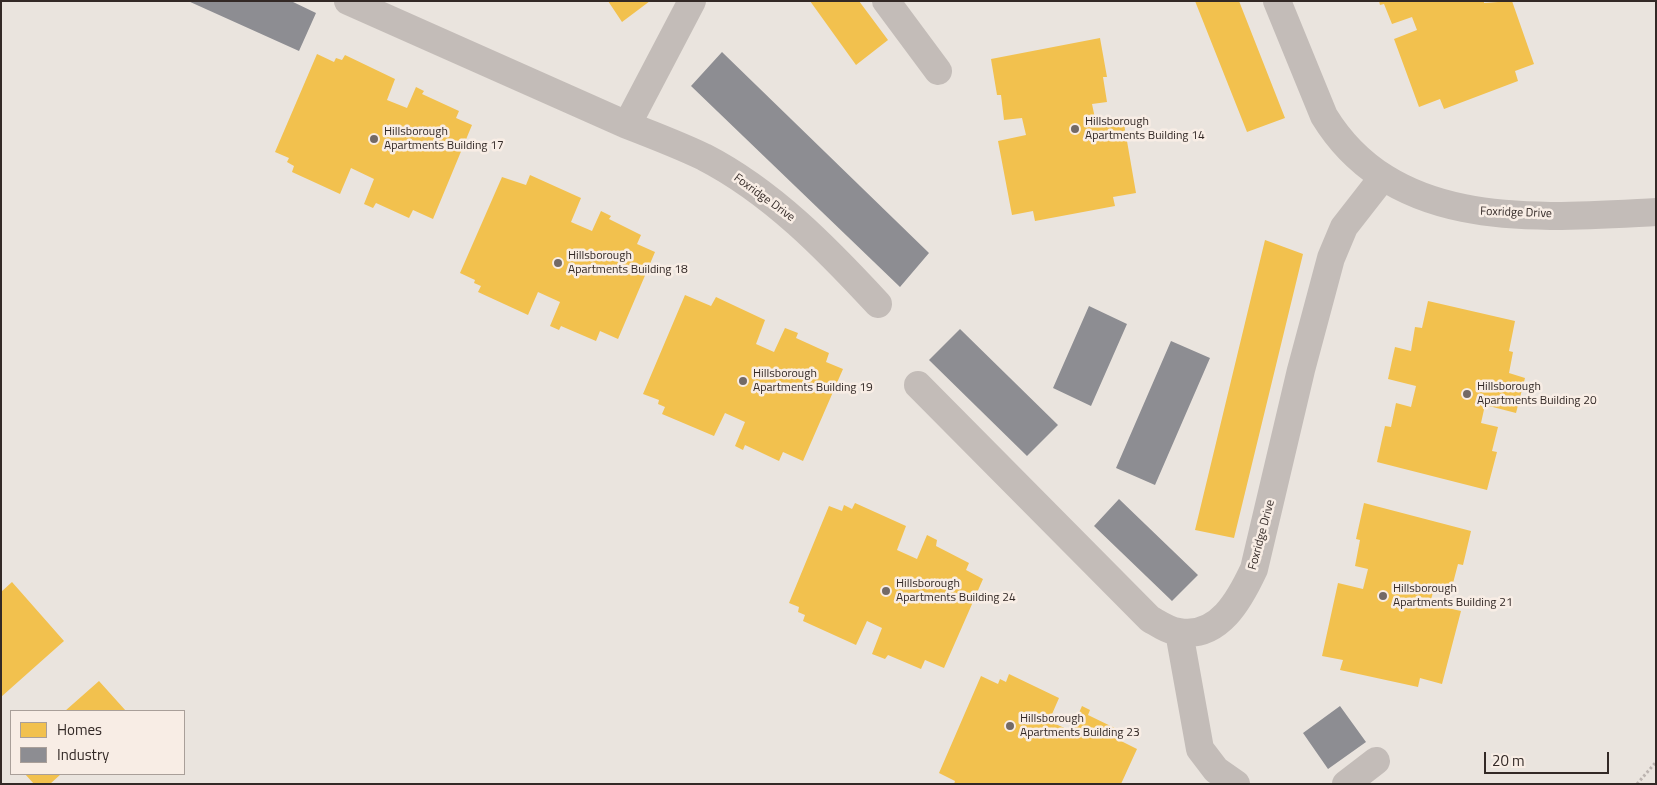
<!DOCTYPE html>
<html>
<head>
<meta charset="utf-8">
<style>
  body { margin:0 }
  #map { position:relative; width:1657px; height:785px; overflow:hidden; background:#eae4de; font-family:"Titillium Web",sans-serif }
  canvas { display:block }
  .frame { position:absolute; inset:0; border:2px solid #332926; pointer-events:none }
  .legend { position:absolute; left:10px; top:710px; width:175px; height:65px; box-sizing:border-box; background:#f8ede5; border:1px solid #a99f99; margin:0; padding:6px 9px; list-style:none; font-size:15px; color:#332926 }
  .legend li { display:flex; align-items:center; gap:10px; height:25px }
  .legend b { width:25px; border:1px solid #a99f99 }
  .scale { position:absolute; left:1484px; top:752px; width:125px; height:22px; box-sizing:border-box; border:2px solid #332926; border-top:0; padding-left:6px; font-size:15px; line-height:18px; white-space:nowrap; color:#332926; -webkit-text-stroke:4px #f8ede5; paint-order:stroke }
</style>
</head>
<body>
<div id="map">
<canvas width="1657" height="785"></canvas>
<div class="frame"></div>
<ul class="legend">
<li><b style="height:14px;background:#f2c14e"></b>Homes</li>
<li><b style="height:14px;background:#8d8d92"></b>Industry</li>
</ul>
<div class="scale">20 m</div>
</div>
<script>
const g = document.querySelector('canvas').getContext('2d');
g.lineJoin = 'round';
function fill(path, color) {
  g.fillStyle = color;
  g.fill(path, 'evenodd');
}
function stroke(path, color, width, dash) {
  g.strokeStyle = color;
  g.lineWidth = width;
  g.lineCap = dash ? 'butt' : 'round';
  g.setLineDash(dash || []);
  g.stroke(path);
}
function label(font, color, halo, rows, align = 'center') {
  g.font = font + ' "Titillium Web",sans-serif';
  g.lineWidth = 5;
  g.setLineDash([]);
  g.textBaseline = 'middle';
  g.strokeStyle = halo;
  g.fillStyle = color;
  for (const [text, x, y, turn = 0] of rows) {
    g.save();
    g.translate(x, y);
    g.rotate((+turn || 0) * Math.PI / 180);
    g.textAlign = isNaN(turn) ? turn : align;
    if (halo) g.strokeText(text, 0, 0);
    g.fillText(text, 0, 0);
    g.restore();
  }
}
const homes = new Path2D(`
  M608,1h42l-28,21z
  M810,1h49l29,39 -32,25z
  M1195,1h44l46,117 -38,14z
  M1379,1h105v2l28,-2 22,63 -19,7 3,10 -74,28 -4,-10 -21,8 -25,-68 23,-9 -5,-13 -20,7 -8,-20 -4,1z
  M1100,38l7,39h-4l4,25 -15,2 4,19 27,-5 13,75 -23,4 2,9 -80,15 -2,-10 -21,4 -14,-74 28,-6 -4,-17 -18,2 -3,-25h-4l-6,-36z
  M317,54l17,8 2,-4 6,2 3,-5 50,24 -8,21 20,8 9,-21 8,4 -2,3 37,17 -3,7 16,7 -39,94 -20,-9 -4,8 -33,-15 -3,5 -9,-4 10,-25 -23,-11 -11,26 -48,-22 2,-6 -7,-4 2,-4 -14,-6z
  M530,175l51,23 -10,24 21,9 9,-20 10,5 -2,3 32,16 -4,9 18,8 -37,87 -18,-8 -4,10 -35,-15 -2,4 -9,-4 10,-24 -22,-10 -10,23 -50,-23 3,-6 -7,-3 1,-3 -15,-7 42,-96 24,8z
  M1265,240l38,14 -69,284 -39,-8z
  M685,295l26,11 5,-9 49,23 -9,24 18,8 11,-24 13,5 -2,5 33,15 -3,9 17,7 -40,92 -20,-9 -4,9 -34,-16 -2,5 -8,-4 10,-24 -20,-9 -11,23 -52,-22 3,-7 -7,-3 1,-4 -16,-6z
  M1428,301l87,20 -6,30 4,1 -4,21 16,5 -9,35 -31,-8 -4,18 17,4 -6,24 5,1 -10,38 -110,-28 8,-36 6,1 5,-24 15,4 5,-21 -28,-7 7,-32 16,4 4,-24 7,1z
  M855,503l51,23 -9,24 20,9 10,-24 10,5 -1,6 33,17 -3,7 17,9 -39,89 -19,-8 -4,9 -33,-14 -3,4 -13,-5 10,-26 -15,-7 -11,24 -53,-24 2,-6 -7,-3 1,-5 -10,-4 40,-97 13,5 2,-6 8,4z
  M1364,503l107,28 -8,34 -5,-1 -6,23 -17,-3 -5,20 31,7 -19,73 -22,-6 -2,9 -78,-17 3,-10 -21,-4 16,-73 25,6 5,-20 -13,-3 5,-26 -4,-1z
  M12,582l52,59 -63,56v-105z
  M1009,674l50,24 -10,23 22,10 11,-25 8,4 -2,5 35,17 -4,8 18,9 -16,35h-167l1,-3 -16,-8 42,-97 17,8 2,-5 6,3z
  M99,681l27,30h-61z
  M25,774h36l-11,10h-16z`);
const industry = new Path2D(`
  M188,1h103l25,12 -17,38z
  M722,52l207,201 -29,34 -209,-201z
  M1089,306l38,18 -36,82 -38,-18z
  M960,329l98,96 -31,31 -98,-96z
  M1171,341l39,17 -55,127 -39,-17z
  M1119,499l79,76 -26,26 -78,-75z
  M1340,706l26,36 -38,27 -25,-36z`);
const path = new Path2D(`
  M1637,784l19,-22`);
const minor = new Path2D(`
  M348,1l279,124 65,-124
  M886,1l52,70
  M1277,1l47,115c71,116 214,102 332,96
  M627,125c26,10 52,20 77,32 68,35 123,92 174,147
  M918,385l232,234c9,5 19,12 29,13 40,7 61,-33 75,-63l47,-199 30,-112 13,-31 39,-50
  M1179,632l21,117 16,21 20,14
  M1346,784l30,-23`);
const markers = [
  [1075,129,5,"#736a66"],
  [374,139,5,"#736a66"],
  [558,263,5,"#736a66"],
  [743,381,5,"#736a66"],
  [1467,394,5,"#736a66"],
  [886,591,5,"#736a66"],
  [1383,596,5,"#736a66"],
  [1010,726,5,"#736a66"]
];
const poiNames = [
  ["Hillsborough",1085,122],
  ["Apartments Building 14",1085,136],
  ["Hillsborough",384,132],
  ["Apartments Building 17",384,146],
  ["Hillsborough",568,256],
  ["Apartments Building 18",568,270],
  ["Hillsborough",753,374],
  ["Apartments Building 19",753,388],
  ["Hillsborough",1477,387],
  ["Apartments Building 20",1477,401],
  ["Hillsborough",896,584],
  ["Apartments Building 24",896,598],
  ["Hillsborough",1393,589],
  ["Apartments Building 21",1393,603],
  ["Hillsborough",1020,719],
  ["Apartments Building 23",1020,733]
];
const streetNames = [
  ["Foxridge Drive",764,198,36],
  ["Foxridge Drive",1516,213,2],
  ["Foxridge Drive",1262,535,-75]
];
fill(homes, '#f2c14e');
fill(industry, '#8d8d92');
stroke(path, '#bcb4b0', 3, [2.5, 2.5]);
stroke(minor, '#c3bcb8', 28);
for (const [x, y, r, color] of markers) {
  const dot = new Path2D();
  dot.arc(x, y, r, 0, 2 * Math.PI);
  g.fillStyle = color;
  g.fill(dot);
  stroke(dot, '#f8ede5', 2);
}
label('12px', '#332926', '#f8ede5', poiNames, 'left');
label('12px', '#332926', '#f8ede5', streetNames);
</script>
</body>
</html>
